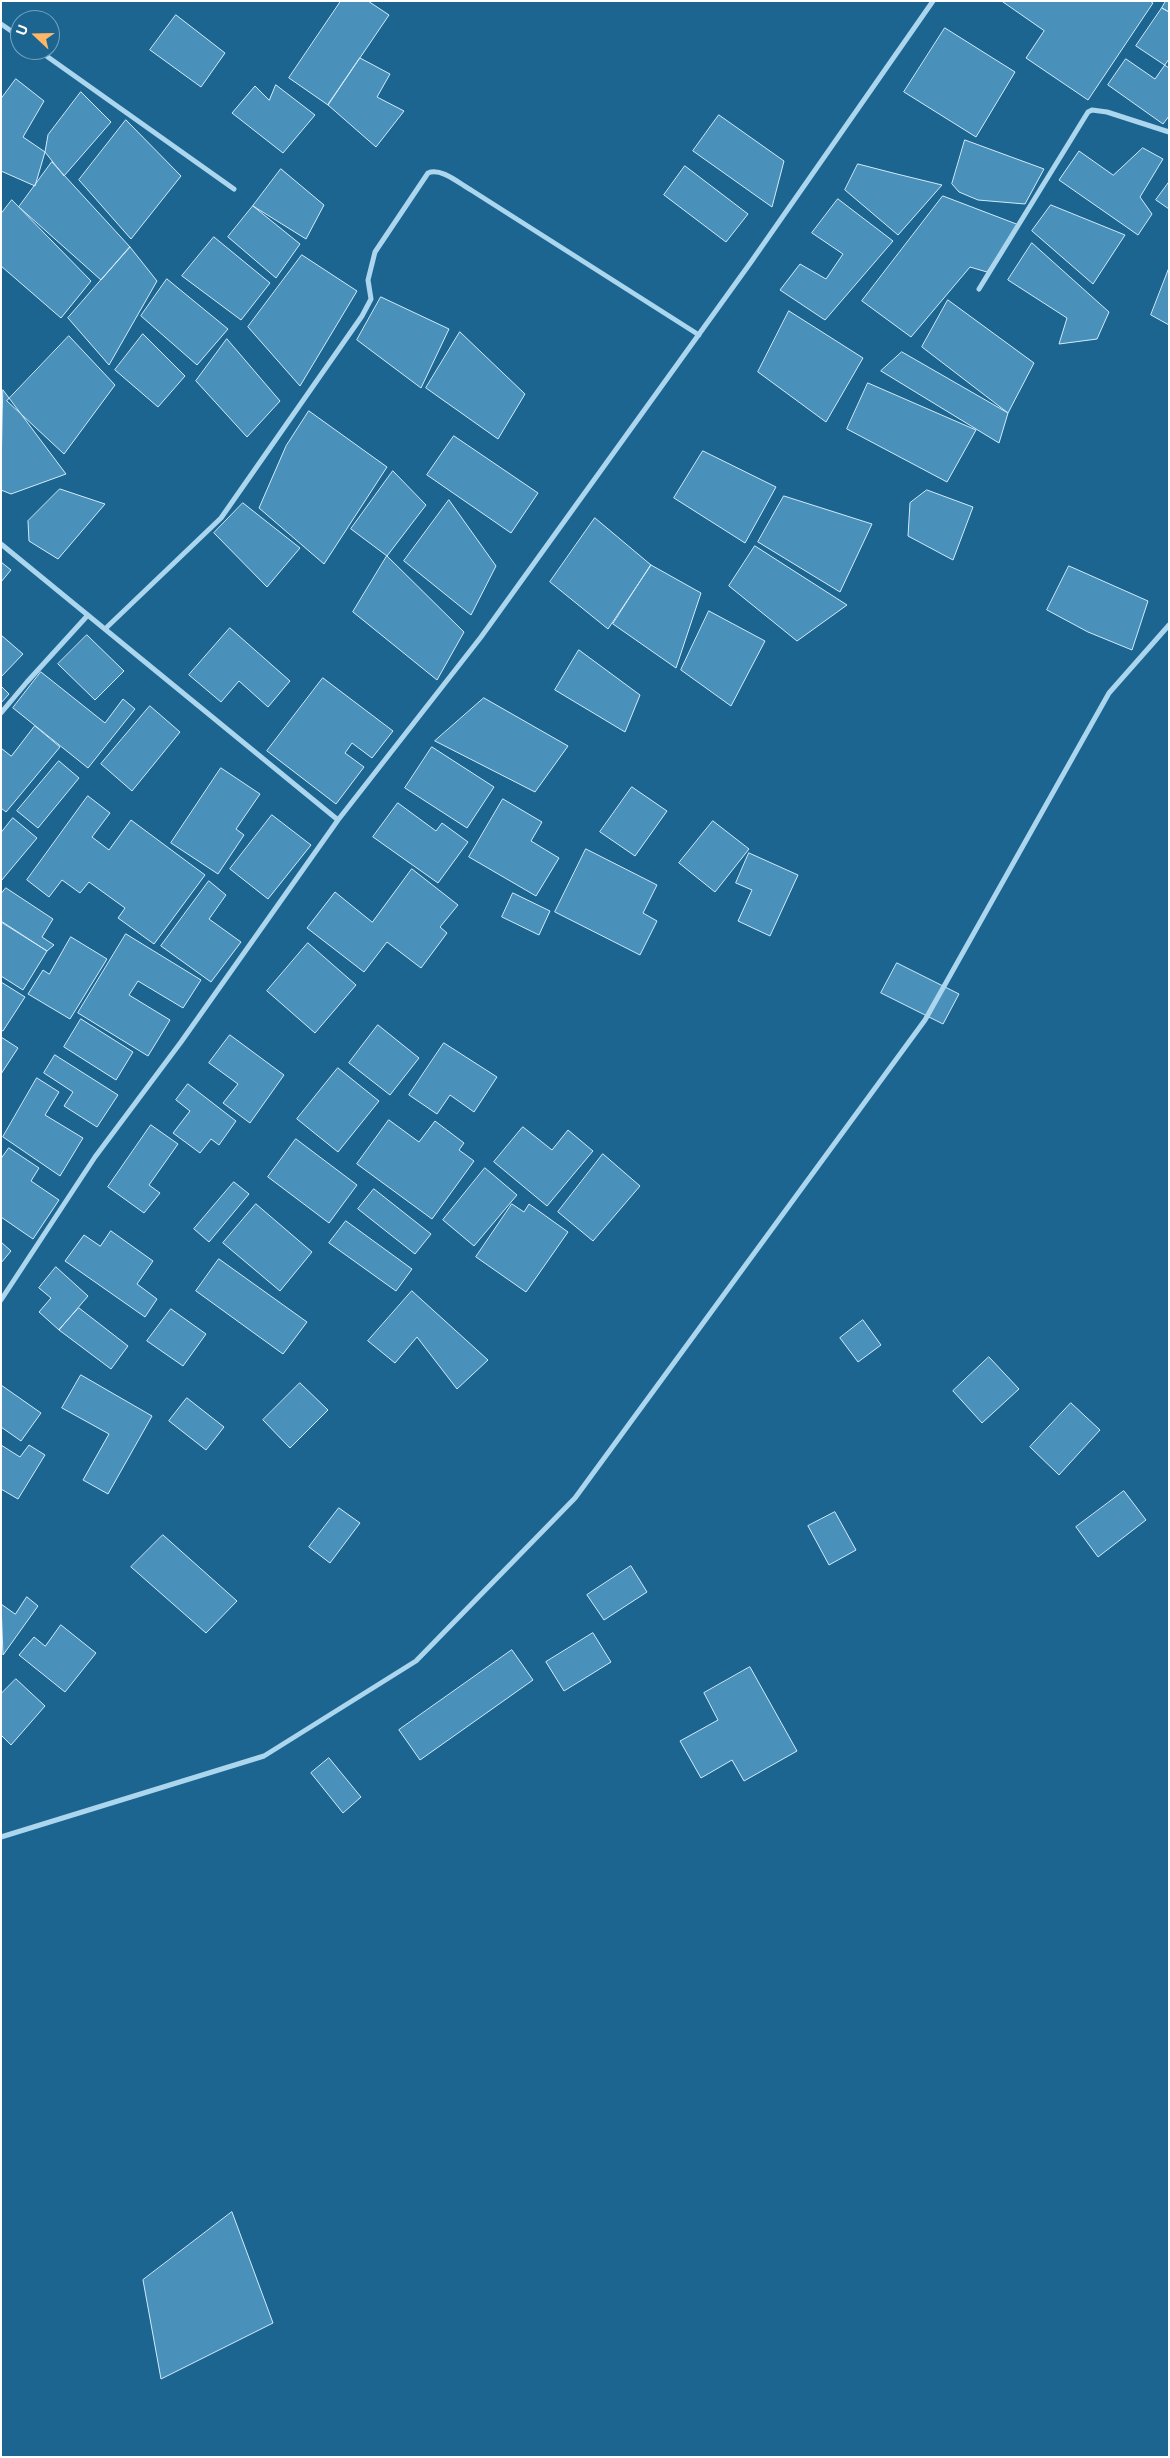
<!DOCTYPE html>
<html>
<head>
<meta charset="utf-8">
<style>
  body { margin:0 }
  #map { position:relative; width:1170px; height:2458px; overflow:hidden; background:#1c6591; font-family:"Open Sans",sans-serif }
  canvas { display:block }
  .frame { position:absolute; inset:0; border:2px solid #fff; pointer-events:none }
  .north { position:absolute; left:10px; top:10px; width:50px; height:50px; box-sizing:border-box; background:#1c6591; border:1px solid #77a3bd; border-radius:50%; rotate:291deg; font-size:14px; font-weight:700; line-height:20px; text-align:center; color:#fff }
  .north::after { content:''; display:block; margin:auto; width:18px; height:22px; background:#feb769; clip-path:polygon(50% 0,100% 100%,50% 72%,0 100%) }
</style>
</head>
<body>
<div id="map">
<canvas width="1170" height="2458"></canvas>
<div class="frame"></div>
<div class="north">U</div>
</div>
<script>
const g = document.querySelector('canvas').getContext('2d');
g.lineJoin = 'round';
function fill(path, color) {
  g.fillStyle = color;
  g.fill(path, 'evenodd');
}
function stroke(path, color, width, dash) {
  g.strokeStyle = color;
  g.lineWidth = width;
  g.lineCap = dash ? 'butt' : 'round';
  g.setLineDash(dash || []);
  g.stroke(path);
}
const building = new Path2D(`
  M341,1h27l21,14 -61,90 -39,-27z
  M1002,1h148l3,2 -65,97 -62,-42 18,-27z
  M1166,1h3v11l-7,-4z
  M1162,8l7,4v56l-33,-22z
  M176,15l49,38 -24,34 -51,-37z
  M945,28l70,44 -39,65 -72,-45z
  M360,58l30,16 -13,23 27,14 -28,36 -48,-42z
  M1126,59l29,20 14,-20v57l-6,8 -55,-39z
  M16,79l28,22 -21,36 22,15 -10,34 -34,-15v-72z
  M276,85l39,30 -32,38 -51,-40 23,-27 14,14z
  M81,92l30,30 -47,54 -19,-24 3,-17z
  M719,115l65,46 -12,46 -79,-56z
  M126,120l55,56 -50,63 -52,-59z
  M965,140l79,29 -19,35 -47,-4 -19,-8 -7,-8z
  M1143,148l20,11 -23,38 12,17 -14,21 -79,-55 20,-29 34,24z
  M52,162l78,85 -29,33 -82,-73z
  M858,164l39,10 45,11 -44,50 -53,-45z
  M685,166l63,48 -22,28 -62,-47z
  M281,169l43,36 -18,34 -53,-33z
  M1169,182v27l-13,-9z
  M943,196l76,29 -32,47 -17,-5 -59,70 -49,-36z
  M838,199l55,42 -68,79 -45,-30 20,-26 26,15 17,-25 -31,-21z
  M12,200l79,81 -30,37 -60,-52v-52z
  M1051,205l74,30 -32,49 -61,-53z
  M253,206l47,38 -24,34 -48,-41z
  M214,237l56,46 -29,37 -59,-44z
  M1032,243l77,69 -12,27 -38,5 8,-26 -59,-38z
  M130,247l27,34 -48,84 -41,-47z
  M302,255l55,36 -57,95 -52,-59z
  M1169,268v57l-18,-10z
  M167,279l61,50 -31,36 -56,-49z
  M381,297l68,32 -28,59 -64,-48z
  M948,300l86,63 -26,50 -86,-66z
  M789,311l74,47 -37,64 -68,-50z
  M460,332l65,62 -27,45 -72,-51z
  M143,334l42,42 -27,31 -43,-37z
  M69,336l46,49 -51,69 -57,-53z
  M227,339l53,62 -33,36 -51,-56z
  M902,352l106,61 -9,30 -118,-72z
  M868,383l108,47 -29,52 -100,-53z
  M3,390l63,84 -55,20 -10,-4z
  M309,411l78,56 -63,97 -65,-56 27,-62z
  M454,436l84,57 -27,40 -84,-58z
  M703,451l73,36 -31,56 -71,-45z
  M393,471l33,34 -39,51 -36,-27z
  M60,489l45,15 -47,55 -29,-18 -1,-20z
  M927,490l46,17 -20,53 -45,-24 2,-33z
  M784,496l88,28 -32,68 -82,-50z
  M449,500l47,66 -25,49 -67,-54z
  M243,503l57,45 -33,39 -53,-54z
  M595,518l56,47 -43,64 -58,-47z
  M755,546l92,59 -50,36 -68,-55z
  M387,556l77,76 -27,48 -84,-68z
  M1,562l10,8 -10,12z
  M651,565l50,28 -25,75 -63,-44z
  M1069,566l79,35 -16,49 -44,-18 -41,-22z
  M709,611l56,30 -34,65 -50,-36z
  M230,628l60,53 -22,26 -29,-26 -18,21 -32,-27z
  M1,635l22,19 -22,23z
  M87,635l37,36 -29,29 -37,-36z
  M579,650l61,45 -15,37 -70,-42z
  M41,672l64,51 18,-24 12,10 -47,59 -75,-60z
  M323,678l70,53 -21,27 -20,-15 -7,10 19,14 -28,37 -69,-53z
  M1,686l8,8 -8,9z
  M484,698l84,48 -33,46 -100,-51z
  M150,706l30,26 -48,59 -31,-27z
  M35,726l25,21 -54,65 -5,-4v-60l10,8z
  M432,747l62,40 -27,41 -62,-40z
  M59,761l20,17 -41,50 -21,-17z
  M221,768l39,26 -24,35 8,6 -26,39 -47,-31z
  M632,787l35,24 -32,45 -35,-24z
  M88,796l22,17 -18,24 17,13 22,-30 74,55 -51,69 -36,-26 7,-10 -36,-26 -9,11 -18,-13 -13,17 -22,-17z
  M503,799l39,23 -11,19 28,17 -23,38 -67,-39z
  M398,803l38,28 6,-8 26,19 -30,41 -65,-46z
  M272,815l39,30 -43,54 -38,-30z
  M13,818l24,20 -36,43v-48z
  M713,821l36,28 -34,43 -36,-29z
  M586,849l71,36 -14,28 14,8 -17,34 -85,-43z
  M749,853l49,22 -28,61 -32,-15 14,-31 -16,-7z
  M412,869l46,36 -18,22 7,6 -26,35 -34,-26 -23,30 -57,-44 28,-36 37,30z
  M209,881l17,14 -17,24 32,23 -30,40 -50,-36z
  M6,888l47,31 -11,18 12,8 -7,6 -46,-30v-27z
  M513,893l37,18 -11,24 -37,-18z
  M1,922l46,29 -24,39 -22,-14z
  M126,934l75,46 -18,28 -45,-27 -9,14 41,25 -22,36 -70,-43z
  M71,937l36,22 -37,60 -42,-25 15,-24 6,4z
  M308,943l48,42 -41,48 -48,-42z
  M897,963l62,31 -16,30 -62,-31z
  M1,982l24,15 -22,34 -2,-1z
  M81,1019l52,33 -17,28 -52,-33z
  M378,1025l41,33 -29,37 -41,-32z
  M230,1035l54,40 -34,48 -27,-20 15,-19 -29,-21z
  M1,1037l17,11 -17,26z
  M444,1043l53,34 -23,35 -24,-17 -13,19 -28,-19z
  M55,1055l63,40 -21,32 -33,-21 9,-14 -29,-19z
  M338,1068l41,33 -41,51 -41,-33z
  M37,1078l22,14 -14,23 38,23 -23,38 -57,-39z
  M188,1084l48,37 -17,24 -8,-6 -11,14 -27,-20 17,-22 -14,-11z
  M389,1120l30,22 16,-21 29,22 -5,7 15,11 -42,58 -75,-55z
  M151,1125l27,19 -29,41 11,8 -16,20 -36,-26z
  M523,1127l29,23 16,-20 25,21 -46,55 -53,-44z
  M296,1139l61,46 -28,38 -61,-46z
  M9,1148l30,20 -8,13 28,19 -26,39 -32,-22v-58z
  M603,1154l37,32 -47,55 -35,-29z
  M485,1168l32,27 -43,51 -31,-26z
  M234,1182l15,12 -40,48 -15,-13z
  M374,1189l57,45 -16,20 -57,-45z
  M256,1204l56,48 -32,39 -57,-48z
  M512,1204l12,8 5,-8 39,28 -42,60 -50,-35z
  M346,1221l66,48 -16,22 -67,-48z
  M111,1231l42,30 -16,23 20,15 -12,18 -80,-56 19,-26 16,11z
  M1,1242l10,9 -10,12z
  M219,1259l88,63 -24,32 -87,-63z
  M56,1267l32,29 -29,34 -20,-18 12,-14 -12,-10z
  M412,1291l76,69 -31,29 -40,-52 -22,26 -27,-22z
  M79,1308l49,38 -17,23 -52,-39z
  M171,1309l35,25 -23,32 -36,-25z
  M863,1320l18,25 -23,17 -18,-24z
  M989,1357l30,32 -37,34 -29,-32z
  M81,1375l71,41 -44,78 -25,-14 26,-46 -47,-26z
  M300,1383l28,27 -38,38 -27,-28z
  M1,1385l40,28 -20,28 -20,-14z
  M187,1398l37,29 -18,23 -37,-29z
  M1071,1403l29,27 -41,45 -29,-28z
  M1,1445l19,12 9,-12 16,10 -27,44 -17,-10z
  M1124,1491l22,29 -48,37 -22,-30z
  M339,1508l21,15 -30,40 -21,-16z
  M835,1512l21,38 -27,15 -21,-39z
  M163,1535l74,66 -31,32 -75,-66z
  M631,1566l16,26 -43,28 -17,-25z
  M27,1597l11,9 -35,49 -2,-51 14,10z
  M61,1625l35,28 -31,39 -46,-37 15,-18 11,9z
  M593,1633l18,29 -47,29 -18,-29z
  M512,1650l21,30 -113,80 -21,-30z
  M750,1667l47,84 -53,30 -12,-21 -31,18 -21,-37 38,-21 -14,-27z
  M16,1679l29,27 -34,39 -10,-10v-41z
  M329,1758l32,39 -18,16 -32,-40z
  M232,2212l41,111 -112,56 -18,-99z`);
const minor = new Path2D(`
  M1,24l19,13
  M38,50l196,139
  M979,289l109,-177 4,-2 15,2 62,20
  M1,544l337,276
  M105,629l116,-111 141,-202 9,-17 -3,-19 7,-28 53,-79c13,-6 32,11 43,17l228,145
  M1,713l26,-31 61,-67
  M1,1300l94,-143 86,-115 157,-222 143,-183 270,-375 182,-261
  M1,1837l263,-81 152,-95 159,-163 350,-478 184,-327 60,-68`);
fill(building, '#4990ba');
stroke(building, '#d2ebfa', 1);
stroke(minor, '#abd6ee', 5);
</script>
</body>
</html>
